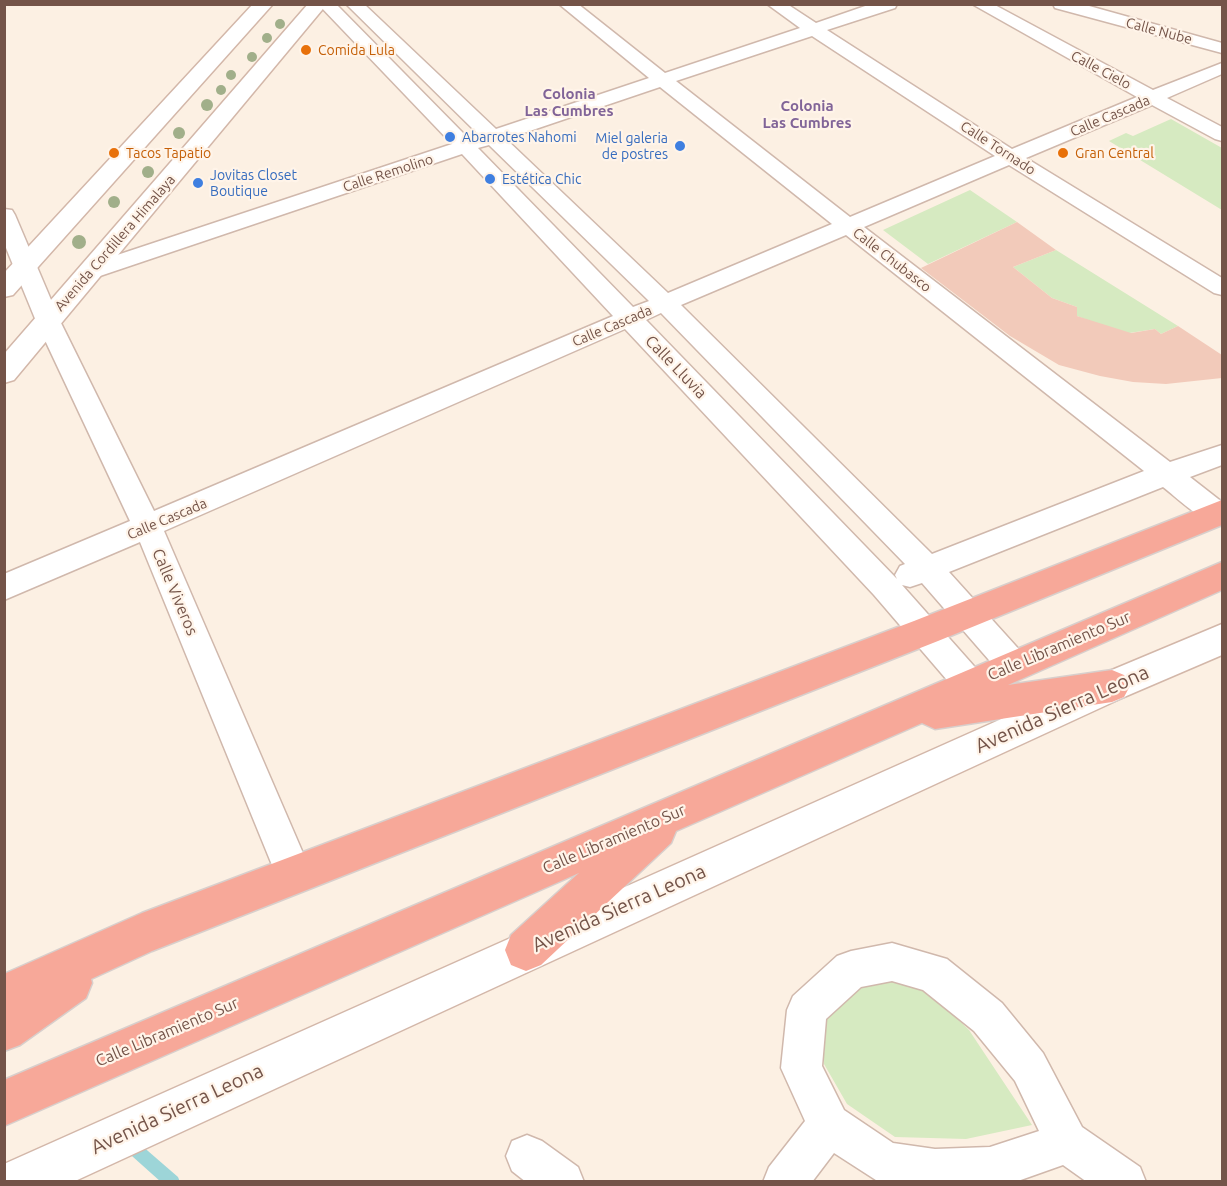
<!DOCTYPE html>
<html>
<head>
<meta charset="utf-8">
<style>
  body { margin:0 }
  #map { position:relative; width:1227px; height:1186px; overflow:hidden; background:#fcf0e3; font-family:Ubuntu,sans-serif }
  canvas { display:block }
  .frame { position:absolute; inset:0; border:6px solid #745449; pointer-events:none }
</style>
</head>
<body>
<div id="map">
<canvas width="1227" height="1186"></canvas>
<div class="frame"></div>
</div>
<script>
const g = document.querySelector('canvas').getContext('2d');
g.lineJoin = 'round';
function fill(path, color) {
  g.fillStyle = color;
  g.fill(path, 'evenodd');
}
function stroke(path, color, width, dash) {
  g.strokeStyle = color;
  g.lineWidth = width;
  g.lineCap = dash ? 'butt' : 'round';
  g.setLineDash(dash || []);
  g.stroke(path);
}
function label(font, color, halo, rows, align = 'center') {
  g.font = font + ' Ubuntu,sans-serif';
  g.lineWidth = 4.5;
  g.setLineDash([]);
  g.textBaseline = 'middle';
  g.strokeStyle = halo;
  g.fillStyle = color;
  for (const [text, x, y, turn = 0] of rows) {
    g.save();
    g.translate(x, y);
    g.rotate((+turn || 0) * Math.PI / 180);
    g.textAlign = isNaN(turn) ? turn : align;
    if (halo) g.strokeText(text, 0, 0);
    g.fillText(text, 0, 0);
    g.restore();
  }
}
const green = new Path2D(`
  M1171,119l51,29v62l-113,-69 17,-8 7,3z
  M970,190l47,32 -89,42 -45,-34z
  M1056,250l122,76 -17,8 -6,-5 -32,5 -46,-18v-9l-25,-9 -39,-31z
  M897,976l37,20 35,34 63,95 -66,14 -71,-2 -48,-33 -23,-40 -3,-46 38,-33z`);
const stream = new Path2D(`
  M128,1136l5,2 45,39 2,5h-19l-38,-34 -2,-5 2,-5z`);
const building = new Path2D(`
  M1017,222l39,28 -43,17 39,31 25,9v9l54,17 24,-4 6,5 17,-8 44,29v23l-56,6 -33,-2 -33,-6 -41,-11 -49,-29 -89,-68z`);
const street = new Path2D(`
  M318,4h18l132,134 11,-3 -133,-131h18l132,125 153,-51 -90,-74h19l87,69 135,-45 -33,-24h20l29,19 55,-19h26l-2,4 -68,22 185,119 125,-52 -165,-93h21l160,86 69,-27v11l-55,24 55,29v14l-7,-2 -63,-34 -126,53 196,120v17l-8,-2 -205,-128 -145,62 306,235 52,-17v20l-32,12 32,25v22c-14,4 -47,-28 -59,-37l-214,85 75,83 5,10 -5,10 -11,4 -11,-4 -80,-92 -12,4 -8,-2 79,89 5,10 -5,10 -11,5 -11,-5 -85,-99 -249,-266 -461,202 148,343 -5,13 -13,5 -13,-5 -141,-345 -136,58v-26l126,-53 -94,-200 -32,-78v-34l8,1 3,5 45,106 94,190 459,-195 -151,-162 -362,122 -8,2 -8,-2 -3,-5 3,-5 368,-122zM812,36l183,120 -145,61 -174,-136zM660,87l172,137 -164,69 -162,-154zM489,145l160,156 -16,6 -155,-159zM846,235l298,236 -212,83 -251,-249zM661,313l244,251 -5,2 -5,9 2,4 -251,-259z
  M1053,4h29l140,39v10l-167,-45z
  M892,943l55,16 55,44 41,50 39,74 58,40 6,15h-59l-24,-17 -48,17h-136l-45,-29 -22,29h-49l6,-15 36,-46 -24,-53 6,-58 6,-14 44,-40 14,-5zM892,981l31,9 51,41 41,50 24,50 -49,16 -55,2 -42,-6 -49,-33 -22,-44 4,-47 35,-32z
  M527,1135l15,6 36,26 6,15h-58l-14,-11 -6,-15 6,-15z`);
const secondary = new Path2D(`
  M253,4h20l-260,291 -9,2v-24z
  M308,4h19l-313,376 -10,3v-29z
  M1222,624v31l-98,42 -1051,485h-69v-18l1096,-489z`);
const highway = new Path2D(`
  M1222,500v25l-284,116 -786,310 -61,28 1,4 -6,15 -66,47 -16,6v-77l138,-61 772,-292z
  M1222,562v28l-214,95 104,-15 12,5 6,11 -6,11 -12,5 -177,27 -13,-6 -246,108 -5,12 -130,122 -15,6 -15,-6 -6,-15 6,-15 68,-62 -575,253v-46z`);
const trees = [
  [280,24,5],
  [267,38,5],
  [252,57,5],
  [231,75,5],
  [221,90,5],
  [207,105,6],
  [179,133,6],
  [148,172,6],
  [114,202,6],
  [79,242,7]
];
const markers = [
  [306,50,6,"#e8710a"],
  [450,137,6,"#3f7fe0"],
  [680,146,6,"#3f7fe0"],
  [114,153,6,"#e8710a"],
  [1063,153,6,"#e8710a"],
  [490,179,6,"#3f7fe0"],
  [198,183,6,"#3f7fe0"]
];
const farStreetnames = [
  ["Calle Nube",1159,31,15],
  ["Calle Cielo",1101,70,28],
  ["Calle Cascada",1110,116,-23],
  ["Calle Tornado",998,148,33],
  ["Calle Remolino",388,173,-18],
  ["Avenida Cordillera Himalaya",115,243,-49],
  ["Calle Chubasco",892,260,38],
  ["Calle Cascada",612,326,-23],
  ["Calle Cascada",167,519,-23]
];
const farFoodnames = [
  ["Comida Lula",318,50],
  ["Tacos Tapatio",126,153],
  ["Gran Central",1075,153]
];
const farShopnames = [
  ["Abarrotes Nahomi",462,137],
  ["Miel galeria",668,138,"right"],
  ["de postres",668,154,"right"],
  ["Jovitas Closet",210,175],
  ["Boutique",210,191],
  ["Estética Chic",502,179]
];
const farNeighbourhoodnames = [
  ["Colonia",569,94],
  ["Las Cumbres",569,111],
  ["Colonia",807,106],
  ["Las Cumbres",807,123]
];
const streetNames = [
  ["Calle Lluvia",676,367,46],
  ["Calle Viveros",175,592,67],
  ["Calle Libramiento Sur",1059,646,-23],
  ["Calle Libramiento Sur",614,839,-23],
  ["Calle Libramiento Sur",167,1032,-23]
];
const nearStreetnames = [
  ["Avenida Sierra Leona",1062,709,-24],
  ["Avenida Sierra Leona",619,908,-24],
  ["Avenida Sierra Leona",177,1109,-25]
];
fill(green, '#d6eac1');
fill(stream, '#9dd5d8');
fill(building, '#f2caba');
stroke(street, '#d0b8ac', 3);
stroke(secondary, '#d3b7a9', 3);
stroke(highway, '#d8cfcc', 3);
fill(street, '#fff');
fill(secondary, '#fff');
fill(highway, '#f7a899');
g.fillStyle = '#a1af8a';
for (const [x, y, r] of trees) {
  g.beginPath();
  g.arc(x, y, r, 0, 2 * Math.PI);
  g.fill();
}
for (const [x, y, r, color] of markers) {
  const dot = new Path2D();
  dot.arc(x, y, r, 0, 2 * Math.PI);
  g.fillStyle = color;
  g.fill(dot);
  stroke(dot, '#fff4e9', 2);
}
label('14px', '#745449', '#fff4e9', farStreetnames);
label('14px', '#c56008', '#fff4e9', farFoodnames, 'left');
label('14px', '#366cbe', '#fff4e9', farShopnames, 'left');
label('bold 15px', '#816498', '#fff4e9', farNeighbourhoodnames);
label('16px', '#745449', '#fff4e9', streetNames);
label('20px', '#745449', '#fff4e9', nearStreetnames);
</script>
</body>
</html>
